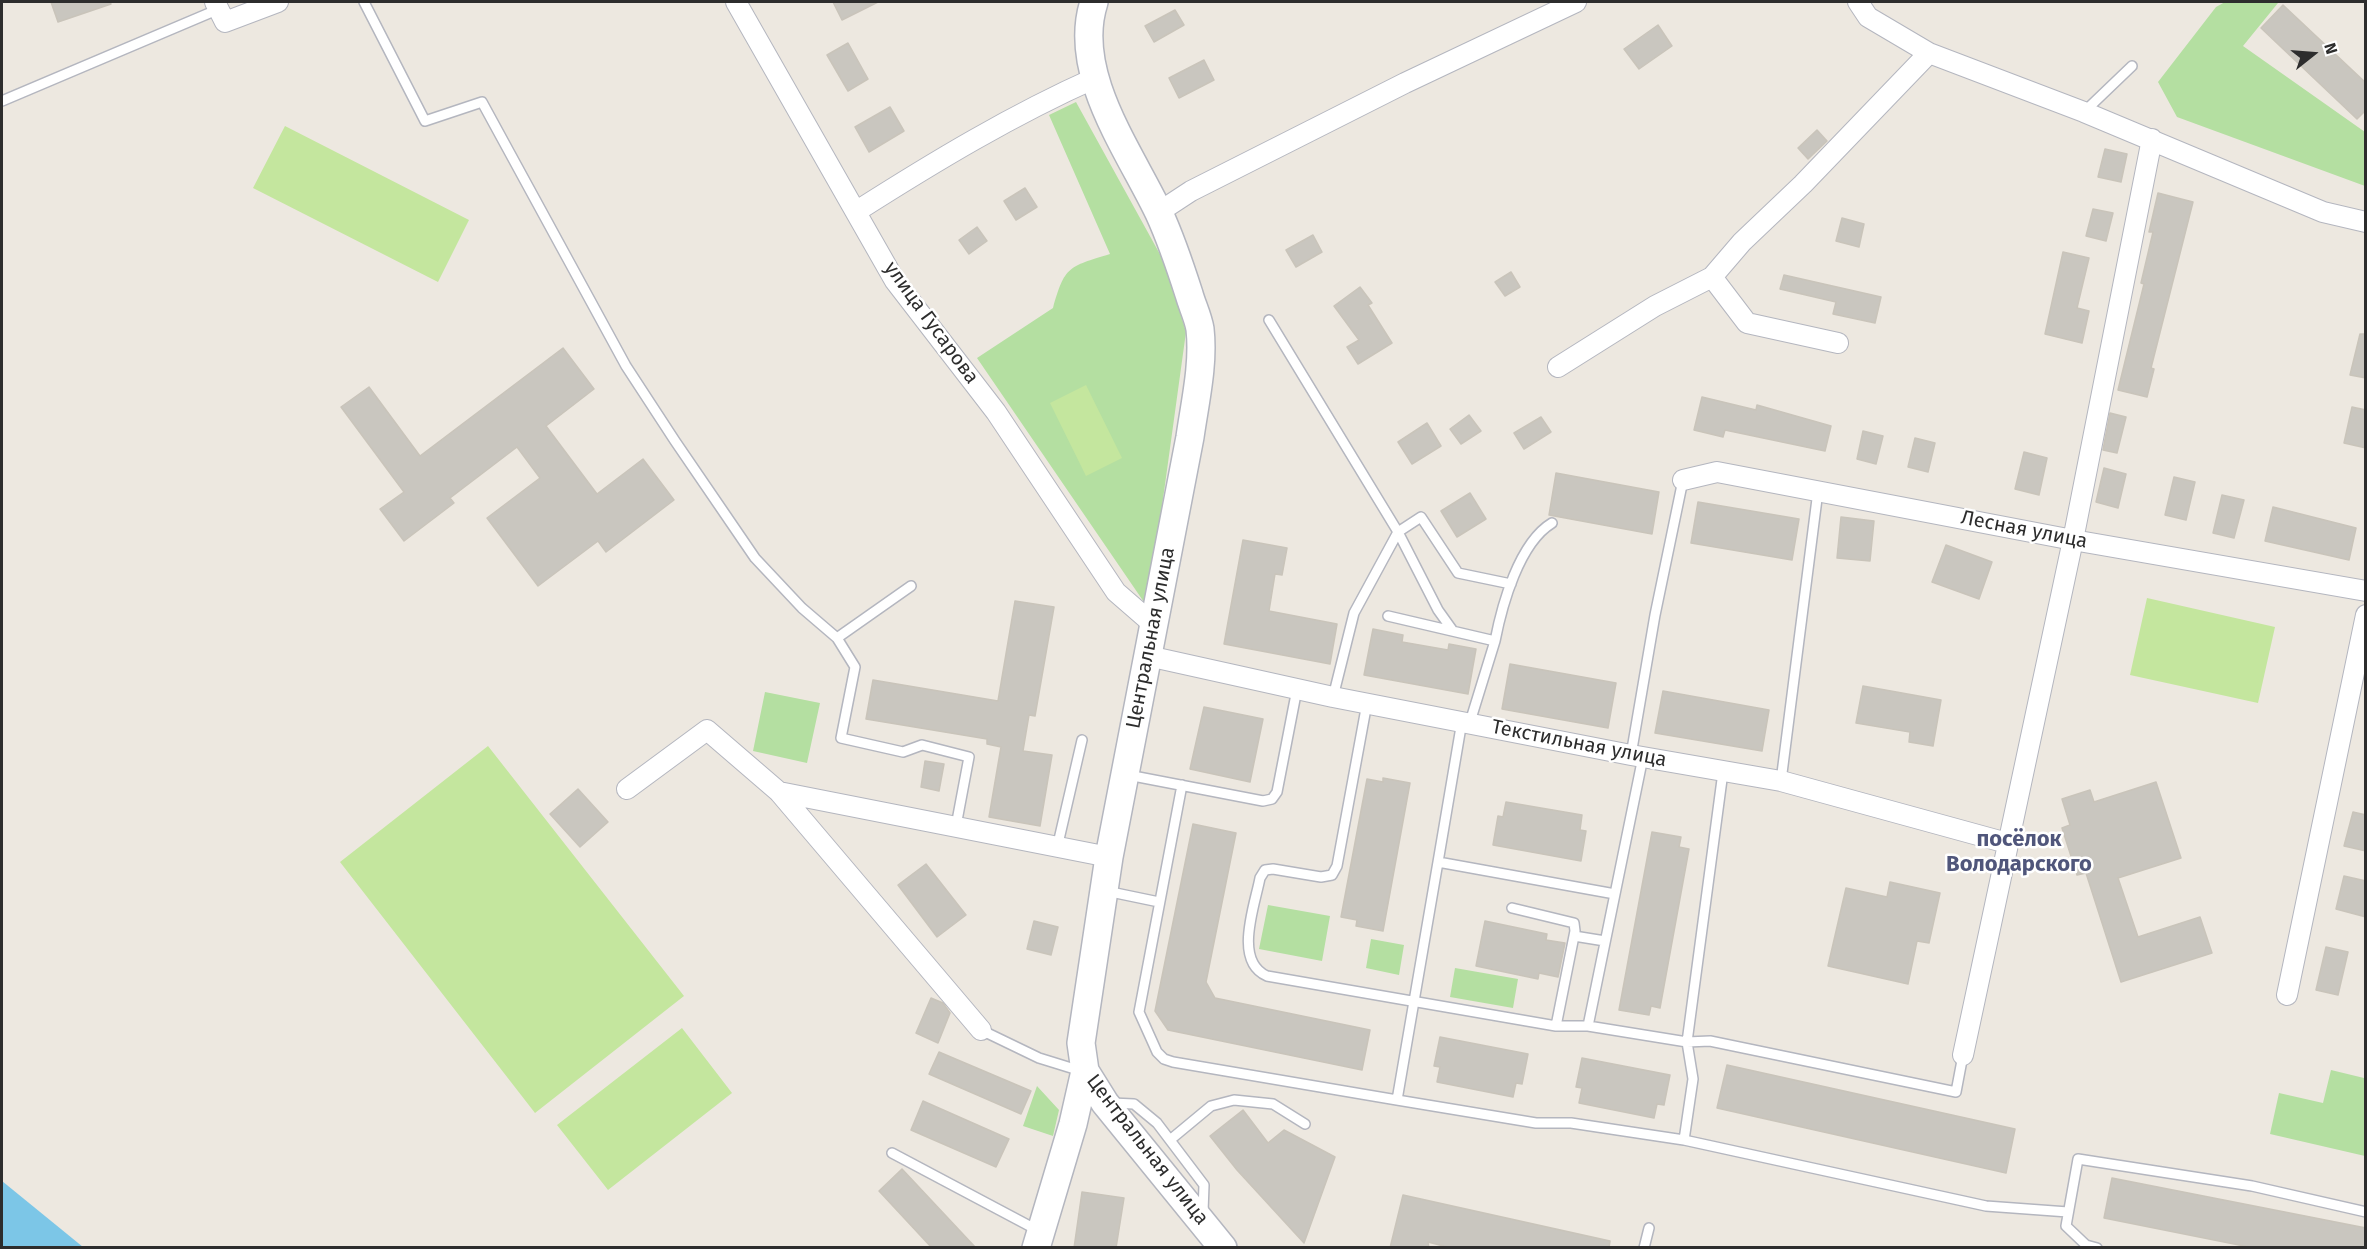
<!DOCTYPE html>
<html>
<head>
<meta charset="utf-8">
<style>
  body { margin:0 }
  #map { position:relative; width:2367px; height:1249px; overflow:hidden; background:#ede8e0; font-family:"Fira Sans",sans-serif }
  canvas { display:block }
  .frame { position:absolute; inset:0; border:3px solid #2d2d2d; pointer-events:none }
  .north { position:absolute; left:2283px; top:24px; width:60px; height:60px; -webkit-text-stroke:4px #fff; paint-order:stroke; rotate:73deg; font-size:16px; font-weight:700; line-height:24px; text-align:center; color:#2d2d2d }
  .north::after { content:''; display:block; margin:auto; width:21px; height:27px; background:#2d2d2d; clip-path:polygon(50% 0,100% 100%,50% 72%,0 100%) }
</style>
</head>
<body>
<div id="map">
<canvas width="2367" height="1249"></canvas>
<div class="frame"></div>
<div class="north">N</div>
</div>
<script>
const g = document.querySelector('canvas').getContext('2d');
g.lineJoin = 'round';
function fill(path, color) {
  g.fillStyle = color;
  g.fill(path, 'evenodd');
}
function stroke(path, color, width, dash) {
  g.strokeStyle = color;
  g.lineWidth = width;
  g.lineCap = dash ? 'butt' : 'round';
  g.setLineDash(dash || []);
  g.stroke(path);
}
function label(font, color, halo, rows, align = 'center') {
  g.font = font + ' "Fira Sans",sans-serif';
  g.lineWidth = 5;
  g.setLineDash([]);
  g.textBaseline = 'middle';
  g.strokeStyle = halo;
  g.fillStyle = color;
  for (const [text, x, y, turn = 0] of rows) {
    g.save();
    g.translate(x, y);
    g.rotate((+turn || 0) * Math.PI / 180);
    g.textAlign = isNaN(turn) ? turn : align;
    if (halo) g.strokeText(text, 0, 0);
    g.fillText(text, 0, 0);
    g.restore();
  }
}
const green = new Path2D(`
  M2225,2l53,1 -35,43 122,86v54l-188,-69 -19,-35 58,-75z
  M1076,102l91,165 19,65 -38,276 -171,-250 76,-50c12,-42 15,-41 57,-54l-61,-139z
  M765,692l55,11 -13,60 -54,-12z
  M1268,905l62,11 -8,45 -63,-12z
  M1371,939l33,6 -5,30 -33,-7z
  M1455,968l63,11 -5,29 -63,-11z
  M2331,1070l33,8 1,-5v83l-95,-22 9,-41 44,10z
  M1037,1086l22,24 -6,26 -30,-10z`);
const pitch = new Path2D(`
  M285,126l184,94 -31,62 -185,-94z
  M1086,385l36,73 -36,18 -36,-73z
  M2147,598l128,29 -17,76 -128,-28z
  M488,746l196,250 -149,117 -195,-251z
  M682,1028l50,65 -124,97 -51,-65z`);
const water = new Path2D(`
  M2,1181l81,66h-81z`);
const building = new Path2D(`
  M51,2h59l1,2 -53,18z
  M833,2h45l-36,18z
  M2283,5l83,78v27l-9,9 -96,-91z
  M1175,10l9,15 -30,17 -9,-16z
  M1658,25l14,21 -33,23 -15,-20z
  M848,43l20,36 -20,12 -21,-36z
  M1204,60l10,20 -35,18 -10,-20z
  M890,107l14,24 -35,21 -14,-25z
  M1817,130l10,11 -19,18 -10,-11z
  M2105,149l22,5 -6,28 -23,-5z
  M1025,188l12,19 -21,13 -12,-19z
  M2158,193l35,9 -42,166 3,1 -7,28 -29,-7 26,-106 -3,-1 12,-51h-4z
  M2093,209l20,4 -7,28 -20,-5z
  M1842,218l22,6 -5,23 -23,-6z
  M977,227l10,14 -18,13 -10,-14z
  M1313,235l9,17 -26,15 -10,-17z
  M2063,252l26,6 -12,50 12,3 -7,32 -37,-9z
  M1511,272l9,15 -15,9 -10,-14z
  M1784,275l97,22 -6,26 -42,-9 3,-12 -56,-13z
  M1360,287l12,16 -4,2 24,38 -34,21 -11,-17 12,-7 -25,-34z
  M2360,334h6v44l-16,-3z
  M563,348l31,41 -48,37 51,68 46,-35 31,41 -68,52 -8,-11 -60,45 -51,-68 53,-40 -23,-31 -67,51 4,5 -50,38 -24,-32 24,-17 -63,-85 28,-20 51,69z
  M1702,397l54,13 1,-5 74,21 -6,25 -100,-21 -2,7 -29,-7z
  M2352,407l14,3v38l-22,-5z
  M2110,413l16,4 -9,36 -14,-3z
  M1469,415l12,16 -20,13 -11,-15z
  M1541,417l10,15 -27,17 -10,-16z
  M1427,423l14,23 -29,18 -14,-22z
  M1863,431l20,5 -7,28 -19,-5z
  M1915,438l20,5 -7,29 -20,-5z
  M2024,452l23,6 -8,37 -24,-6z
  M2104,468l22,6 -8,34 -22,-6z
  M1556,473l103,19 -7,42 -103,-19z
  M2174,477l21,5 -9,38 -21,-5z
  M1470,493l16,26 -29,18 -16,-26z
  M2222,495l22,5 -10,38 -21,-5z
  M1698,502l101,17 -7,41 -101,-17z
  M2273,507l83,21 -7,32 -84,-19z
  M1841,517l33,4 -4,40 -33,-3z
  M1243,540l44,8 -5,27 -7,-1 -6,37 68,13 -7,40 -106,-20z
  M1946,545l46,17 -13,37 -47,-17z
  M1015,601l39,6 -19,109 -6,-1 -6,36 29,4 -12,71 -51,-9 12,-70 -14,-3v-5l-121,-20 7,-39 125,21z
  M1373,629l30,6 -1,7 46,8 1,-6 27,5 -8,45 -104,-19z
  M1510,664l106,19 -8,45 -106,-19z
  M1863,686l78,14 -8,46 -24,-4 1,-10 -54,-9z
  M1663,691l106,19 -7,41 -107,-18z
  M1204,707l59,12 -13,63 -60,-13z
  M925,761l19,3 -5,27 -18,-4z
  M1383,778l27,5 -27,148 -27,-5 1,-6 -16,-3 26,-138 16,3z
  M2156,782l25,76 -63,20 20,59 62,-20 12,36 -91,29 -35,-109 -9,2 -15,-47 8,-3 -8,-26 28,-9 4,12z
  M578,789l30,33 -28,25 -30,-33z
  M1506,802l76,13 -2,15 6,1 -5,30 -88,-16 5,-29 5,1z
  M2353,812l13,3v36l-22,-5z
  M1193,824l43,9 -30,149 9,16 155,32 -8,40 -194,-40 -13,-19z
  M1652,832l29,5 -2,10 10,2 -29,159 -9,-2 -2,9 -30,-5z
  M926,864l40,51 -29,22 -39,-52z
  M2344,876l22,5v36l-30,-8z
  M1890,882l50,11 -11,50 -12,-2 -9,43 -80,-18 18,-78 41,9z
  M1034,921l24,6 -7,28 -24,-6z
  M1485,921l62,13 -1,6 19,3 -7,34 -19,-4 -1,6 -62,-13z
  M2326,947l22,5 -10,43 -22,-5z
  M931,998l12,5 7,10 -12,30 -22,-10z
  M1440,1037l88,17 -6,30 -6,-1 -3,14 -76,-15 3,-15 -6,-1z
  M939,1052l92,39 -10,23 -92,-40z
  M1582,1058l88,17 -6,30 -7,-1 -3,14 -75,-15 3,-15 -6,-1z
  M1727,1065l288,64 -9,44 -289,-65z
  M923,1101l86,38 -13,28 -85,-37z
  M1243,1110l25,33 16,-13 51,27 -31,86 -67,-73 -27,-34z
  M902,1169l74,79h-44l-53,-57z
  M2112,1178l254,50v20h-112l-150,-30z
  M1082,1192l42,6 -8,50h-42z
  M1403,1195l207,46 -1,7h-158l-23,-6 1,6h-39z`);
const lane = new Path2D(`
  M364,2l61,119 57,-19 144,264 49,75 80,117 47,50 35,30
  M2,101l217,-92
  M2084,112l48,-46
  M1269,320l129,212 40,78 15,21
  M911,586l-74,52 18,29 -14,71 62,14 19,-7 47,12 -13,69
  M1388,616l107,25 -25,81
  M1495,641c7,-36 24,-98 57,-118
  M1333,697l21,-84 44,-81 23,-15 37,56 53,11
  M1367,703l-30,163 -5,9 -11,2 -48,-8 -8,1 -5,8c-5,27 -27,83 7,98l289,50h32
  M1462,721l-24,141 177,32
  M1631,755l24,-140 28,-135
  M1643,757l-55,269 99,16 23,-1 246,51 7,-37
  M1128,775l135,26 9,-2 5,-7 20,-103
  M1781,781l37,-290
  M1182,785l-43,227 18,40 7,7 9,3 224,38 41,-238
  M1057,848l25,-108
  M1106,891l53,11
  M1512,908l62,15 1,8 -19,95
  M1574,936l31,5
  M981,1030l58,28 42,13
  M1397,1100l139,23h35l113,17 302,66 82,6
  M1112,1103l22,1 23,19 47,62 -1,27
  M1170,1140l41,-34 23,-6 39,4 32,20
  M1684,1140l9,-61 -6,-37 36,-270
  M892,1153l147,78
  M1644,1248l5,-20
  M2097,1248l-11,-3 -20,-19 12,-67 174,27 114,26`);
const street = new Path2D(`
  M215,2l10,20 53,-20
  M736,2l159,279 101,131 120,180 38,33
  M1858,2l10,15 61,36 155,59 239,100 43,10
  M857,211c77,-49 155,-96 238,-133
  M1159,212l32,-21 214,-108 171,-81
  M1838,343l-91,-20 -35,-46 30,-35 61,-58 126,-131
  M1558,367l97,-61 57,-29
  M1683,480l34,-8 356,68 293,51
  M1148,656l185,41 298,58 150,26 226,62
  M627,789l80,-59 72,62 202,238
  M779,792l330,65
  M2287,995l79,-380
  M1963,1055l110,-515 79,-401`);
const secondary = new Path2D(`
  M1094,2c-23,71 35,148 65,211 12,26 21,53 30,81 3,11 9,23 11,35 4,35 -5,73 -10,108l-81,420 -28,186 4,28 20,32 118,145
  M1036,1248l37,-124 12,-53`);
const streetNames = [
  ["улица Гусарова",931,323,54],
  ["Лесная улица",2024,530,11],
  ["Центральная улица",1151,638,-79],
  ["Текстильная улица",1579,744,11],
  ["Центральная улица",1147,1150,52]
];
const quarterNames = [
  ["посёлок",2019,840],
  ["Володарского",2019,865]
];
fill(green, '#b4dfa1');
fill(pitch, '#c4e69e');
fill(water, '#7cc6e7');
fill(building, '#c9c6bf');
stroke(building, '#c9c4ba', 1.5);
stroke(lane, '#b4b6bf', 12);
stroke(street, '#b4b6bf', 22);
stroke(secondary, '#b4b6bf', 30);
stroke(lane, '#fff', 9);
stroke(street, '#fff', 20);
stroke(secondary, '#fff', 27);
label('20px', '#2d2d2d', '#fff', streetNames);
label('bold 22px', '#50567b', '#fff', quarterNames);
</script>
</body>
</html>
